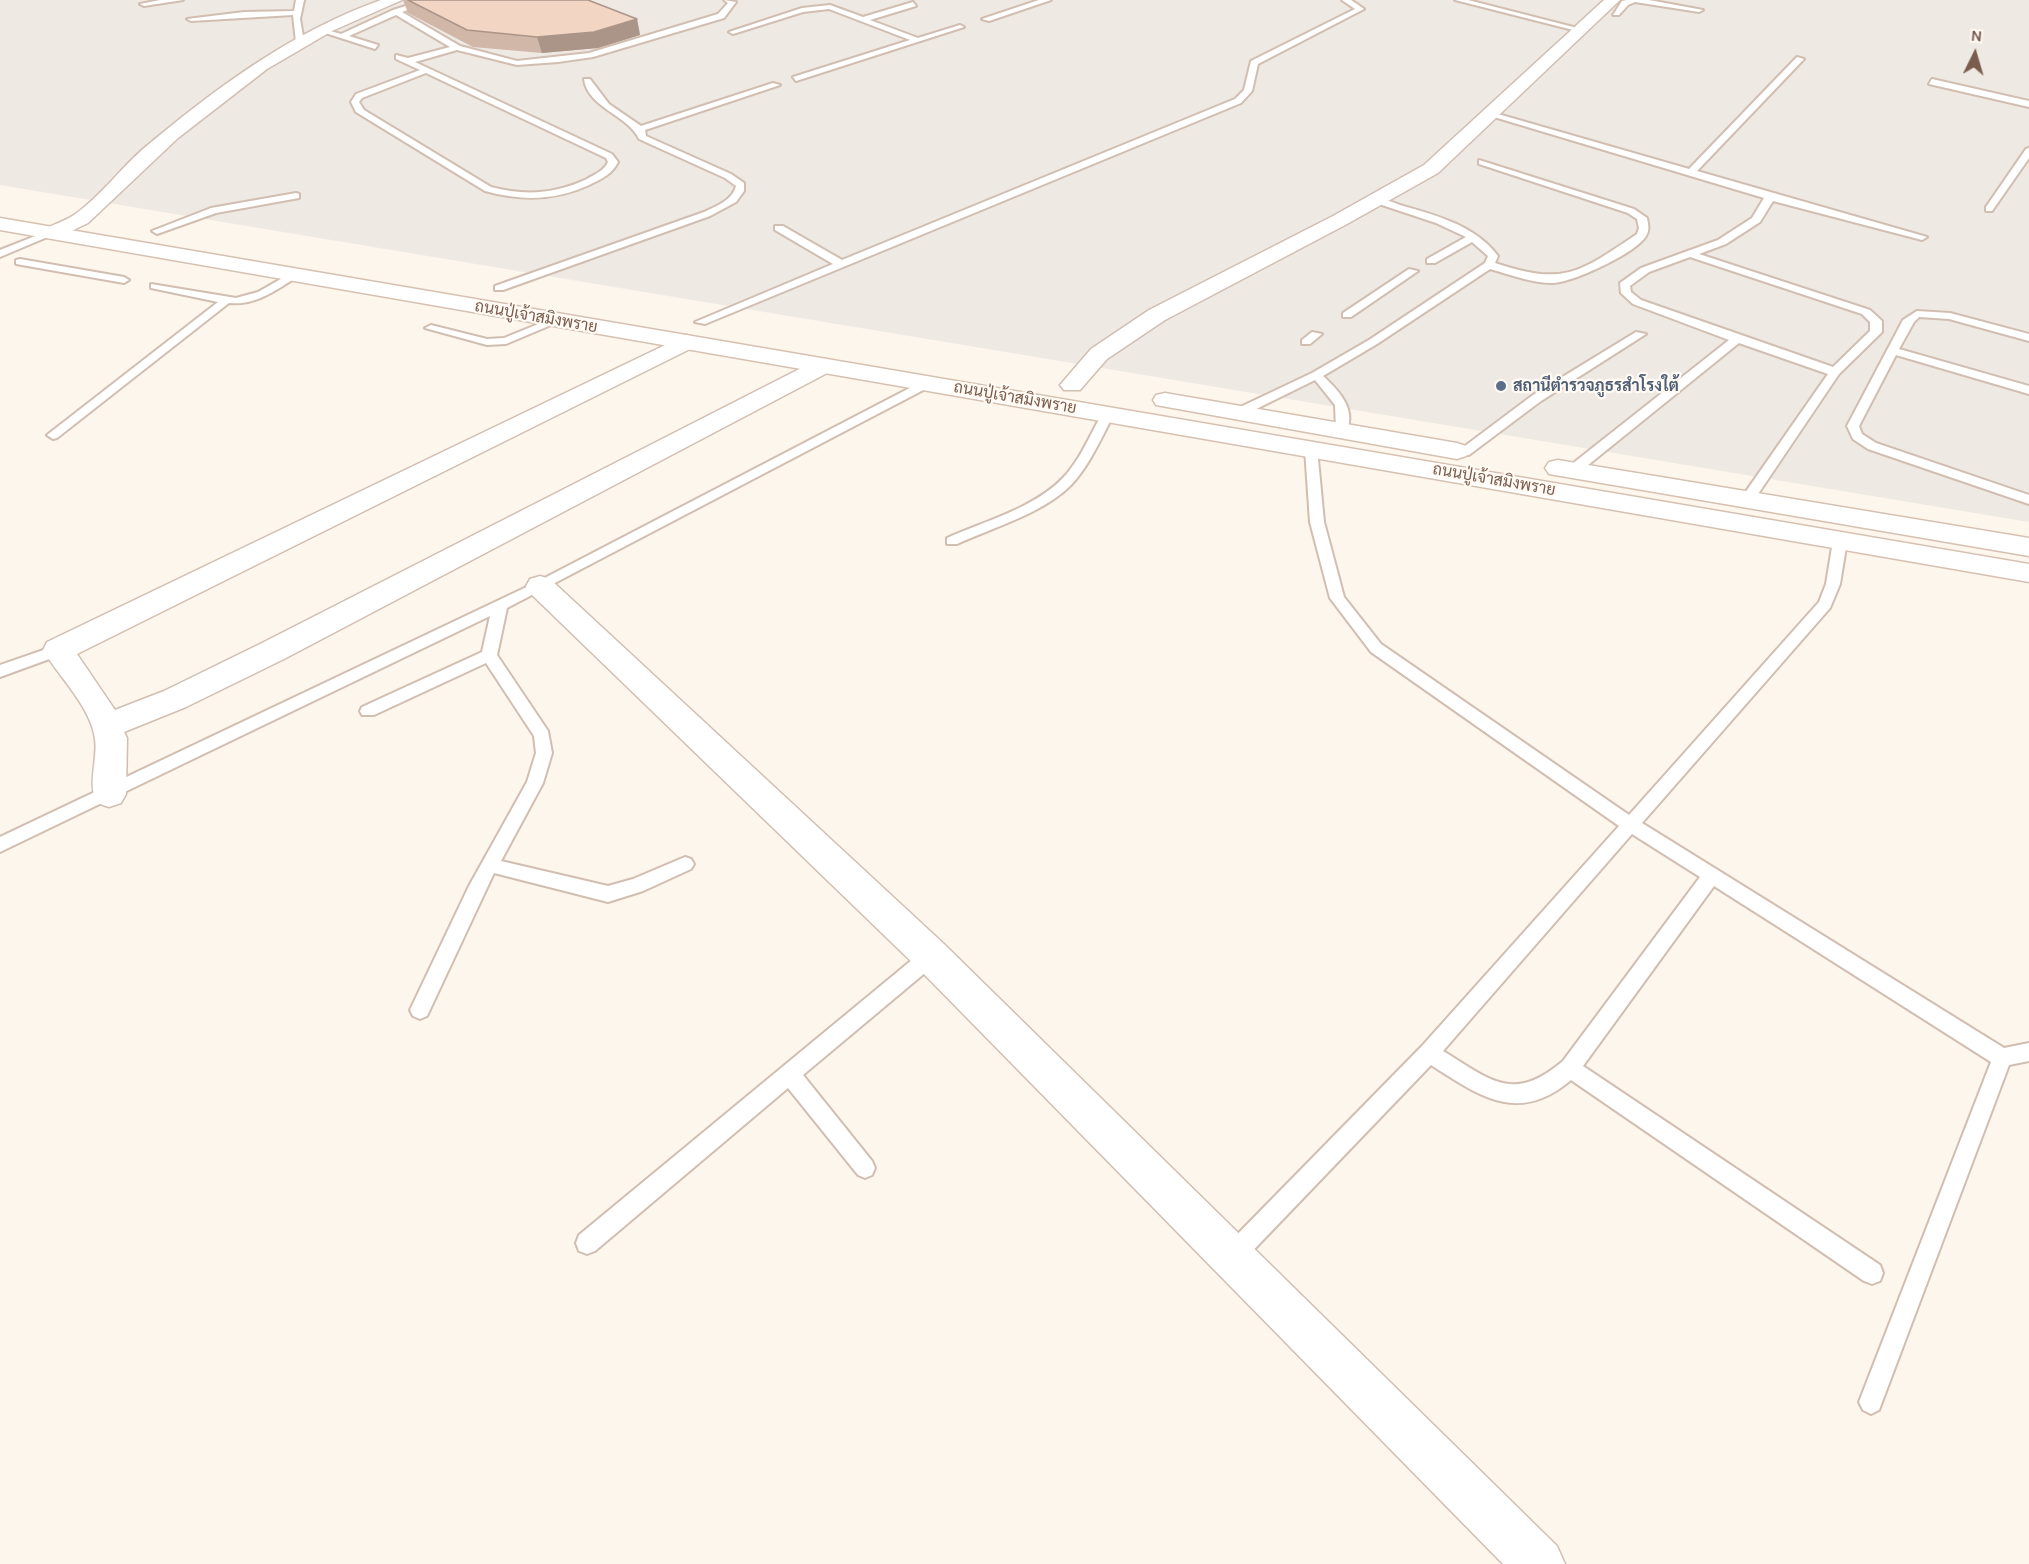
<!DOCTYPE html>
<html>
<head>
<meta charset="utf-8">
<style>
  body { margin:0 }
  #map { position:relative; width:2029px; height:1564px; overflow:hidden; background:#fdf6ec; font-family:Karla,sans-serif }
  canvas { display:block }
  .north { position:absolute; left:1945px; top:24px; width:60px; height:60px; -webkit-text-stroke:4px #fffaf3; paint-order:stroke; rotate:5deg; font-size:16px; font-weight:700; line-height:24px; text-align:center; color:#7a5c4d }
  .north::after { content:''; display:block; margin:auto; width:21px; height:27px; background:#7a5c4d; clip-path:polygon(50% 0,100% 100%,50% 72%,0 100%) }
</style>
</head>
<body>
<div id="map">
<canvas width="2029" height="1564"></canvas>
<div class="north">N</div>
</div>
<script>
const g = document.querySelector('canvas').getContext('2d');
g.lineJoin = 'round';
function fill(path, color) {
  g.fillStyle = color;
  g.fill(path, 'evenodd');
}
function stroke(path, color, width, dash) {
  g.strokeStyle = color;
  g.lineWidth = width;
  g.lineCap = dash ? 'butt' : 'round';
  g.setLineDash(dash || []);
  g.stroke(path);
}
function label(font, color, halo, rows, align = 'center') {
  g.font = font + ' Karla,Sarabun,sans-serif';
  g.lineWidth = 4.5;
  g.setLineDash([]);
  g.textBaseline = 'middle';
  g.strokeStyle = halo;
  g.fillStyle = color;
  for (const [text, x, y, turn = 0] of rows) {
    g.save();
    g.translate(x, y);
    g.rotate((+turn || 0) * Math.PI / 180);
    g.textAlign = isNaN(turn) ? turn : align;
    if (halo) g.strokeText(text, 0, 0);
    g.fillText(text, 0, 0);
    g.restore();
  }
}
const industrial = new Path2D(`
  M0,0h2029v522l-2029,-337z`);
const service = new Path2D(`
  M160,0h23l-39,6 -4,-2z
  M296,0h8l-4,19 4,23 -4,2 -4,-2 -3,-27 -102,6 -4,-2 57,-7 50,-1z
  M425,0h11l-34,12 58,34 57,15 72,-8 129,-39 10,-11 -4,-3 12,2 -12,16 -131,39 -35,5 -41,3 -60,-15 -42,12 197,92 6,8c-6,12 -16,17 -29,23 -34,16 -68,16 -104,6l-129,-79 -5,-10 5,-8 64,-24 -24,-11v-4l12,3 42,-11 -54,-32 -47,21 29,9 -3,4 -59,-19 4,-2 21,6 52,-24zM426,73l180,85 2,4c-4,9 -13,12 -21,17 -32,15 -62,17 -96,8l-127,-77 -5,-8 3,-4z
  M1039,0h12l-62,21 -7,-2z
  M1342,0h9l13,9 -106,55 -6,27 -11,12 -536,221 -10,-2 138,-58 -58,-34v-4h8l59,34 393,-161 9,-9 7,-29 104,-52z
  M1455,0h13l117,30 -4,2z
  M1627,0h22l54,10 -4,2 -64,-10 -7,3 -9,10h-6l9,-14z
  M913,2l3,4 -46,14 48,18 42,-13 4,2 -168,54 -3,-4 117,-37 -81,-31 -26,3 -70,22 -4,-2 73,-24 28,-3 33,12z
  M1797,57l7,2 -107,112 230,66 -5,3 -149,-39 -13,21 -34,22 -27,10 171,56 12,11v11l-43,42 -87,129 -5,1 -7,-4 88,-126 -89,-31 -162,131h-10v-6l162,-128 -96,-36 -12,-11 -1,-10 21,-15 77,-28 34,-22 12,-20 -280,-84 7,-2 198,57zM1690,257l172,57 8,8v9l-37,36 -192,-67 -10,-8 -1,-6 19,-14z
  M584,79h6l19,25 32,22 132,-43 7,2 -135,45 1,6 85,38 13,9v8l-8,11 -26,14 -207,74h-8v-4l209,-74c12,-6 28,-11 32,-26l-11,-8 -86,-39c-10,-23 -52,-32 -55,-60z
  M1932,79l97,22v6l-100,-23z
  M2029,148v10l-37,53h-6v-4l40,-58z
  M1479,160l155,49 13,9c1,6 3,12 -1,18 -10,17 -72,46 -93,47 -21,0 -42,-8 -63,-14l-113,75 -54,32c16,15 34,33 23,57l-4,1 -6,-4 -1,-25 -20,-25 -73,36h-8v-6l78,-37 57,-33 116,-77 3,-7 -16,-14 -37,21h-8v-4l39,-22 -30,-14 -63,-21v-4c8,-1 18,4 27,7 35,10 75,20 98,51l-3,7c69,23 84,10 142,-29l2,-6 -2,-9 -9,-6 -149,-49z
  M296,193l3,1v4l-83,15 -59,21 -5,-3 59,-23z
  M48,231l9,2 -57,24v-7z
  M20,259l104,18 5,3 -5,3 -108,-19v-4z
  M1409,269l9,2 -67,46h-8v-4z
  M293,272l5,3 -1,2c-21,13 -42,29 -68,26l-172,135 -4,1 -6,-4 171,-133 -67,-14v-4l85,14 22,-6z
  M1917,311l33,2 79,21v7l-80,-22 -30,-2 -5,5 -15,27 130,37v8l-133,-39 -37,71 3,8 14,9 153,52v9l-161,-55 -15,-10 -6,-13 56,-106z
  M553,318l10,2 -57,24 -19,1 -62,-17 6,-3 56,14 17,-1z
  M1312,332l10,2 -12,10h-8v-4z
  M1636,332l10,2 -105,67 -72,54h-8v-6l72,-54z
  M927,379l4,1v6l-424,222 -10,47 51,76 4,22 -9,30 -42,78 107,25 25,-7 52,-22 6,2 3,5 -3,5 -48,22 -35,11 -114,-29 -67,143 -7,3 -7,-3 -3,-6 59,-124 58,-104 9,-29 -2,-17 -48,-73 -112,52h-12l-2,-4 2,-4 120,-55 8,-36 -490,236v-15l535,-254z
  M1108,410l6,4c-13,24 -24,51 -43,71 -29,29 -77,42 -114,59h-10v-6c38,-17 87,-30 116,-60 17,-18 27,-43 39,-64z
  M1311,445l6,4 7,73 20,75 37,47 248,171 190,-213 7,-18 7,-43 7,-4 7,4 -7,43 -10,24 -188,215 362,225 25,-5v18l-20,4 -130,345 -8,4 -8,-4 -4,-8 132,-340 -277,-176 -131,180 297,199 3,8 -3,8 -8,3 -8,-3 -293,-201c-53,45 -91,16 -140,-15l-191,199 -8,3 -8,-3 -3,-8 3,-8 198,-202 197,-220 -248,-174 -41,-54 -20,-76 -5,-73zM1632,834l68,43 -137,184c-50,42 -71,20 -120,-10z
  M58,645l7,5 -2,4 -63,23v-12z
  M931,948l7,2 2,6 -2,6 -135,113 69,86 3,7 -3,7 -7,3 -7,-3 -70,-87 -193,163 -8,3 -8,-3 -3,-8 3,-8 345,-285z`);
const minor = new Path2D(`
  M381,0h21l-70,31 -65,38 -89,69 -90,85 -29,14h-14l-3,-4 3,-4c9,-5 20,-8 29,-14 26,-18 45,-45 69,-66 73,-61 148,-117 238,-149z
  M1604,0h16l-182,173 -91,51 -182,96 -58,39 -27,31h-16l-4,-5 31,-36 58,-39 184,-94 91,-51z
  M686,335l8,2 3,5 -3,5 -617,307 38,56 49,-19 98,-48 553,-282h16l4,5 -4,5 -547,288 -98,48 -62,25 3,6 -1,56 -5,9 -12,4 -12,-4c-10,-20 1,-43 -2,-64 -4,-32 -36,-62 -52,-89l4,-8z
  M540,576l10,3 394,365 613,602 8,18h-62l-585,-596 -388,-375 -4,-7 4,-7z`);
const secondary = new Path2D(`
  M0,218l2029,346v18l-2029,-352z
  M1165,393l292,50 9,3 4,5 -4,5 -9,3 -301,-54 -3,-5 3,-5z
  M1558,460l471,78v18l-480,-82 -4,-6 4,-6z`);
const wall = new Path2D(`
  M403,0h185l49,19 3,16 -42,13 -56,5 -69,-6 -65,-34z`);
const shadedWall = new Path2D(`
  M637,19l3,16 -42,13 -56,5 -5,-16z`);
const building = new Path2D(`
  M408,0h180l49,19 -43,13 -57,5 -70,-7z`);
const markers = [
  [1501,386,6,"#5c6f8a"]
];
const farStreetnames = [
  ["ถนนปู่เจ้าสมิงพราย",536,317,10],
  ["ถนนปู่เจ้าสมิงพราย",1015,398,10],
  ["ถนนปู่เจ้าสมิงพราย",1494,480,10]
];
const farServicenames = [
  ["สถานีตำรวจภูธรสำโรงใต้",1513,386]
];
fill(industrial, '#efe9e4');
stroke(service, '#d1beb0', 4);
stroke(minor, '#d1beb0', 3);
stroke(secondary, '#d6c0b0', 3);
fill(service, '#fff');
fill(minor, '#fff');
fill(secondary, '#fff');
fill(wall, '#d1b7a8');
fill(shadedWall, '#aa9588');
fill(building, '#f3d5c3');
stroke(building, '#aa9588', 1.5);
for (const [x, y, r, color] of markers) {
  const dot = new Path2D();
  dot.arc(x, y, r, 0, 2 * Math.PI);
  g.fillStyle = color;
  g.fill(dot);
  stroke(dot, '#fffaf3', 2);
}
label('16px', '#7a5c4d', '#fffaf3', farStreetnames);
label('bold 16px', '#4e5e75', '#fffaf3', farServicenames, 'left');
</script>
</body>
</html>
